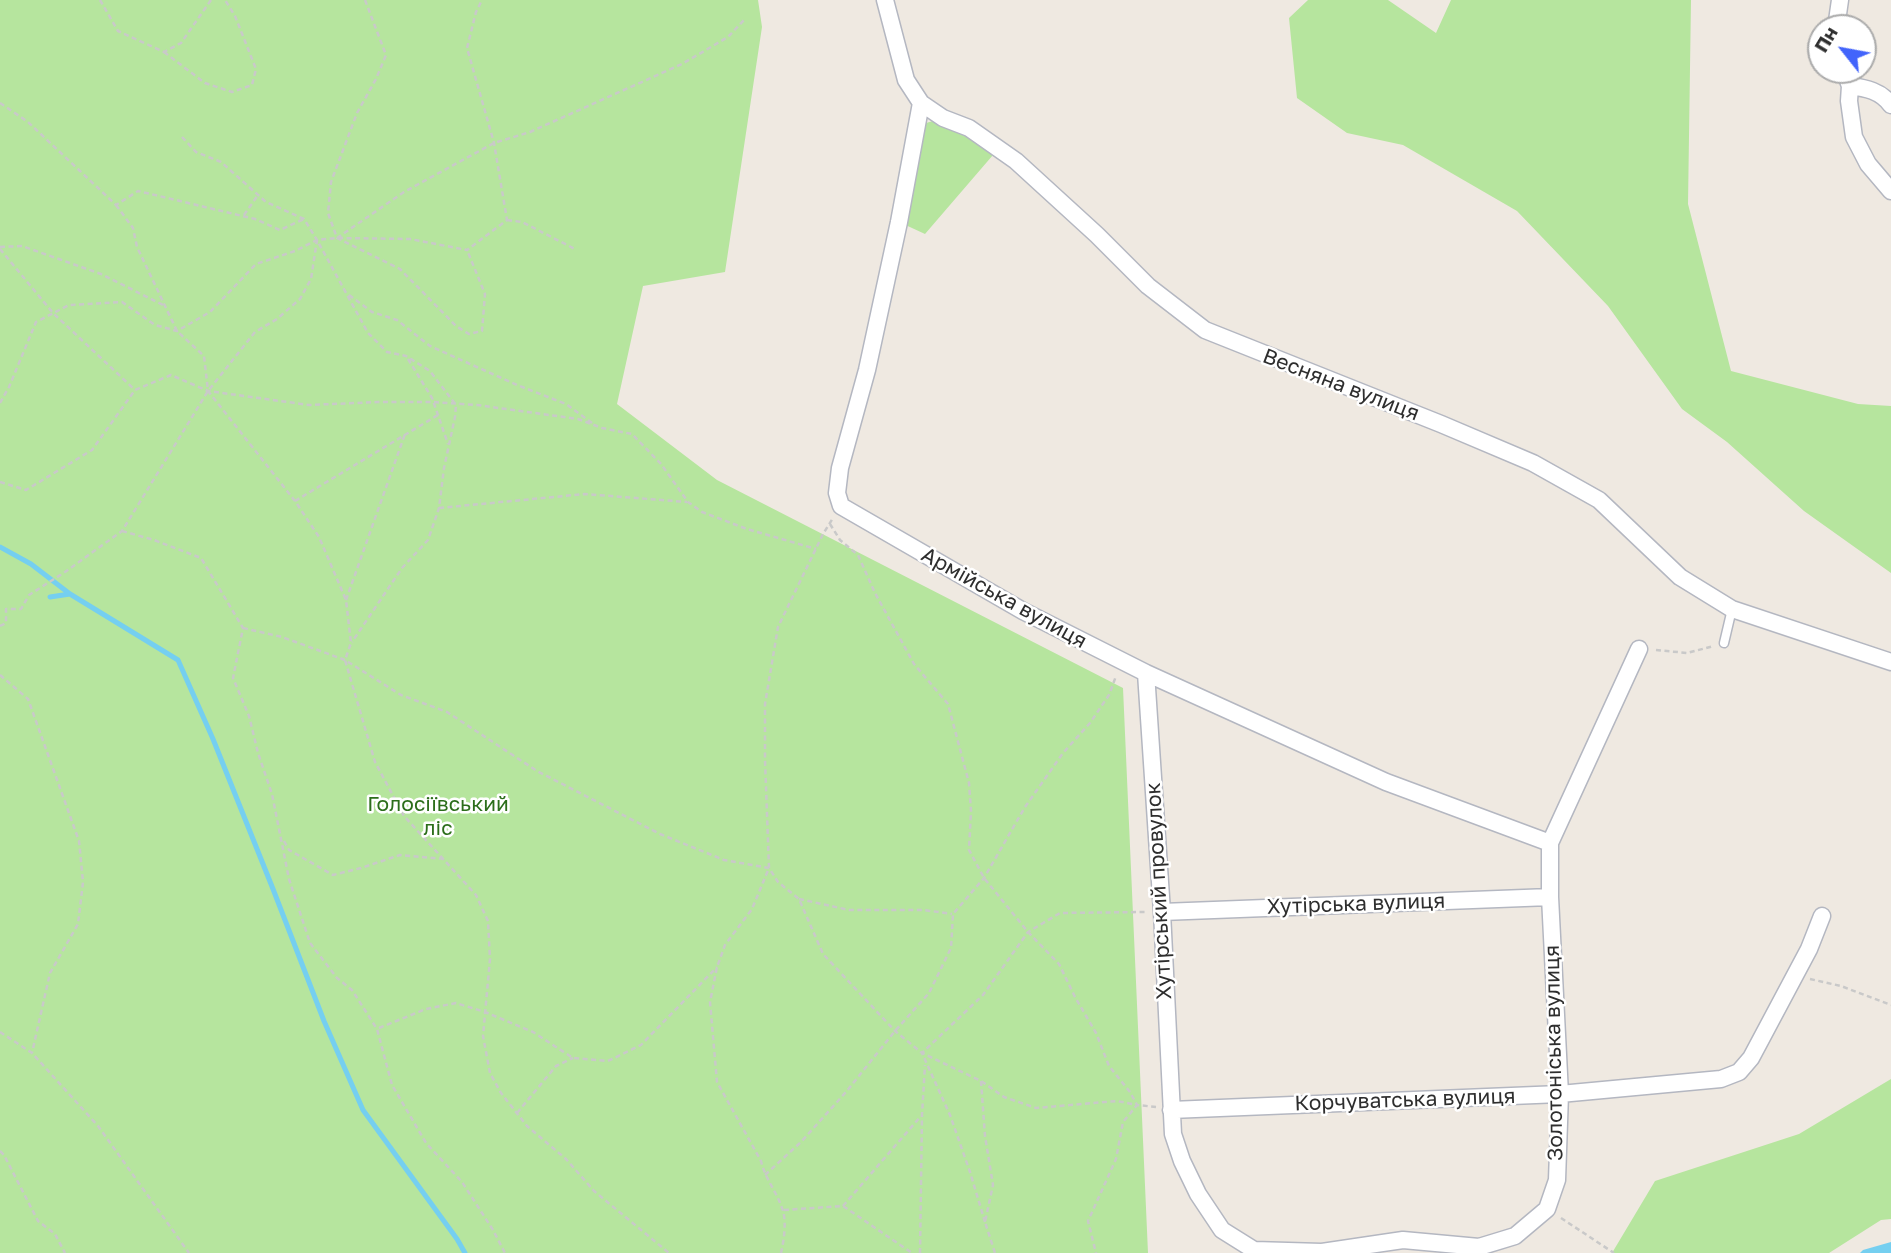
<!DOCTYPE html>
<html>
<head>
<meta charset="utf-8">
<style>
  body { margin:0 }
  #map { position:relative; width:1891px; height:1253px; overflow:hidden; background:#efe9e1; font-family:"Golos Text",sans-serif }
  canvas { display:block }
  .north { position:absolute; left:1807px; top:14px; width:70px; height:70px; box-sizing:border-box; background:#fff; border:2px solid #ababab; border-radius:50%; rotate:301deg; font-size:19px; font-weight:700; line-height:28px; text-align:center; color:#2e2e2e }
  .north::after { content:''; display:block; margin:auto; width:24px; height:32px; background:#4264fb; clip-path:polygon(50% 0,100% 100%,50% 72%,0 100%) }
</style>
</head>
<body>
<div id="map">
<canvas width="1891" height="1253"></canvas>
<div class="north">Пн</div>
</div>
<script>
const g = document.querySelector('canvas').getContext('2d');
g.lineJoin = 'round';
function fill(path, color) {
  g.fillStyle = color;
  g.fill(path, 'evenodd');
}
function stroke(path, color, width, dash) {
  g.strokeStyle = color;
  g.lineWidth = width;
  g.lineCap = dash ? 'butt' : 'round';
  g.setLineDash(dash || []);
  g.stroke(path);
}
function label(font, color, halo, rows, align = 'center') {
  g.font = font + ' "Golos Text",sans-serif';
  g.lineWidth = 5;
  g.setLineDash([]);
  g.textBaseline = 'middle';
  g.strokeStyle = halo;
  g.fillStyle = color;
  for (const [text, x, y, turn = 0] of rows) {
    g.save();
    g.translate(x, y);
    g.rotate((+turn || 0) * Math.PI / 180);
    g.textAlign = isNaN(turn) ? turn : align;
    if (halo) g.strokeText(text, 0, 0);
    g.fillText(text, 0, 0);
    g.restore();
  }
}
const green = new Path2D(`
  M0,0h758l4,27 -37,245 -82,14 -26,118 100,76 406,208 25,565h-1148z
  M1308,0h80l48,33 15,-33h240l-3,204 43,167 127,33 33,2v167l-87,-62 -77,-69 -45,-33 -74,-103 -91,-95 -114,-66 -56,-12 -50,-35 -8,-80z
  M943,118l56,30 -74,86 -26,-12 17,-96z
  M1891,1079v140l-10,1 -52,33h-217l43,-72 144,-47z`);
const water = new Path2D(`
  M1891,1242v11h-31l3,-3z`);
const stream = new Path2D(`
  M0,547l31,17 39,30 108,66 35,79 60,150 51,132 39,89 94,129 8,14
  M50,597l20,-3`);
const path = new Path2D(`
  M100,0l18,31 46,21 17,-9 30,-43
  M365,0l21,55 -10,24 -19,34 -26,69 -3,31 9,25 63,31 56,57 13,8 13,-3 3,-37 -18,-44
  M164,52l41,31 27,9 20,-7 4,-16 -21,-53 -10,-16
  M0,103l28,19 88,83 22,-14 117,28 25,11 24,-11
  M182,137l14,15 25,10 45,40 38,17 13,21
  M116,205l17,23 4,19 40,84 27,25 4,35 87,110 24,36 27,63 5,43 -6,17 30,102 29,54 72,79 12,26 2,38 -7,77 7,37 11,20 26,33 39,33 28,32 75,62
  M244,215l14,-20
  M507,220l15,2 53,27
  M337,238l67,-46 90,-49 36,-11 152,-68 46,-27 16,-17
  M0,247l22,-1 79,28 62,31
  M0,249l53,64 82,77
  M349,295l23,17 25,8 33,26 87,39 49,19 26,19
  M408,359l24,39 16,46
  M0,403l9,-16 27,-65 33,-17 53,-3 33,23 22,6 33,-19 46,-48 39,-13 22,-11 51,93 19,19 19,4 24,15 26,34 -1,12 -11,51 -5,40 -11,32 -26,28 -50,74
  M0,482l26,8 66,-40 43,-60 36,-15 37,16 101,14 69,-3h55l44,3 101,14 24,9 30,6 29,30 27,38 14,10 45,17 69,20
  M295,501l143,-86
  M439,508l146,-14 102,8
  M830,524l10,16 18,15 17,38 39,71 34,40 21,79 2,28 -2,39 15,28 44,54 31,32 16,33 21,36 13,33 21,26 7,13 19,2
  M122,531l32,9 47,18 42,70 -10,50 16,38 9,37 14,41 17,85 21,64 27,35 15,12 25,39 15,56 34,58 36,39 31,48 12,23
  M346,600l59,-166
  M0,626l6,-3v-14h15l8,-14 36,-23 57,-41 86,-140 47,-59 22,-13 23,-20 11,-20 6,-39 20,-2 73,1 57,11 40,-30 -13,-77 -27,-95 9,-36 6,-12
  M243,628l39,9 63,23 56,35 46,17 90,59 123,63 64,26 45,8 9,14 21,17 24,55 72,77 27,22 59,28 23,16 32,11 81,-7 20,4 -14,17 -7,37 -28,62 8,32
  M1656,650l31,3 27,-7
  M0,675l28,24 51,142 4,41 -5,42 -28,49 -18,80
  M284,841l5,9 44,25 28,-7 39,-13 45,4
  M799,899l50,11h75l28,4
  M1810,979l31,7 50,19
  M379,1028l47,-19 30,-6 29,9 48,20 40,26 35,3 33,-16 76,-78
  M0,1032l32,21 66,73 91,127
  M981,1081l4,55 8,49 -8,37 10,31
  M517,1113l39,-47 17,-8
  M0,1151l4,4 34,66 17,13 10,19
  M765,1175l36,-33 45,-50 49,-61 34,-38 22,-45 2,-34 31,-36 41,-71 38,-54 27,-30 19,-28 7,-19
  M843,1206l78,-90
  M784,1210l59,-4 69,47
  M1561,1218l53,35
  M985,1222l-15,-50 -20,-57 -28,-62 61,-58 45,-63 32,-19 86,-1
  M781,1253c3,-13 6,-33 1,-45 -6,-17 -17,-30 -21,-47l-44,-79 -7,-80 7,-35 8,-22 27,-36 17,-41 -4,-108v-56l13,-77 45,-93 10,-16
  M920,1253l2,-138 3,-50`);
const lane = new Path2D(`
  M1724,643l8,-34`);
const street = new Path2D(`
  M885,0l21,80 15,23 22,15 26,10 47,33 81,74 51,51 57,44 236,94 92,39 66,37 81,77 52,32 159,53
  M1836,28l4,-28
  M1844,70l6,16 -1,15 5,36 14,27 23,27
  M1850,86c16,2 31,5 41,19
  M921,103l-22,119 -32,148 -27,98 -3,25 4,13 182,105 123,62 240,109 164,61
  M1146,673l16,239 11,222 9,27 16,33 24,36 32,20 68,2 81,-12 76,7 36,-11 32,-27 10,-29 3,-86 -10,-197v-54l89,-194
  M1162,912l388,-15
  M1171,1110l389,-16 161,-15 18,-7 12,-14 58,-109 13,-33`);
const streetNames = [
  ["Весняна вулиця",1341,385,21],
  ["Армійська вулиця",1004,598,29],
  ["Хутірський провулок",1159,891,-93],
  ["Хутірська вулиця",1356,904,-2],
  ["Золотоніська вулиця",1554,1053,-91],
  ["Корчуватська вулиця",1405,1100,-2]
];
const parkNames = [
  ["Голосіївський",438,804],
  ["ліс",438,828]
];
fill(green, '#b6e59e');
fill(water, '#75cff0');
stroke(stream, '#75cff0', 5);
stroke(lane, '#b4b7c1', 11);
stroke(street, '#b4b7c1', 19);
stroke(path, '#c9c9c9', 2.5, [5, 3.5]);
stroke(lane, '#fff', 8);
stroke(street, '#fff', 16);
label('21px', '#2e2e2e', '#fff', streetNames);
label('21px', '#2c6e1b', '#fff', parkNames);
</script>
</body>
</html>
